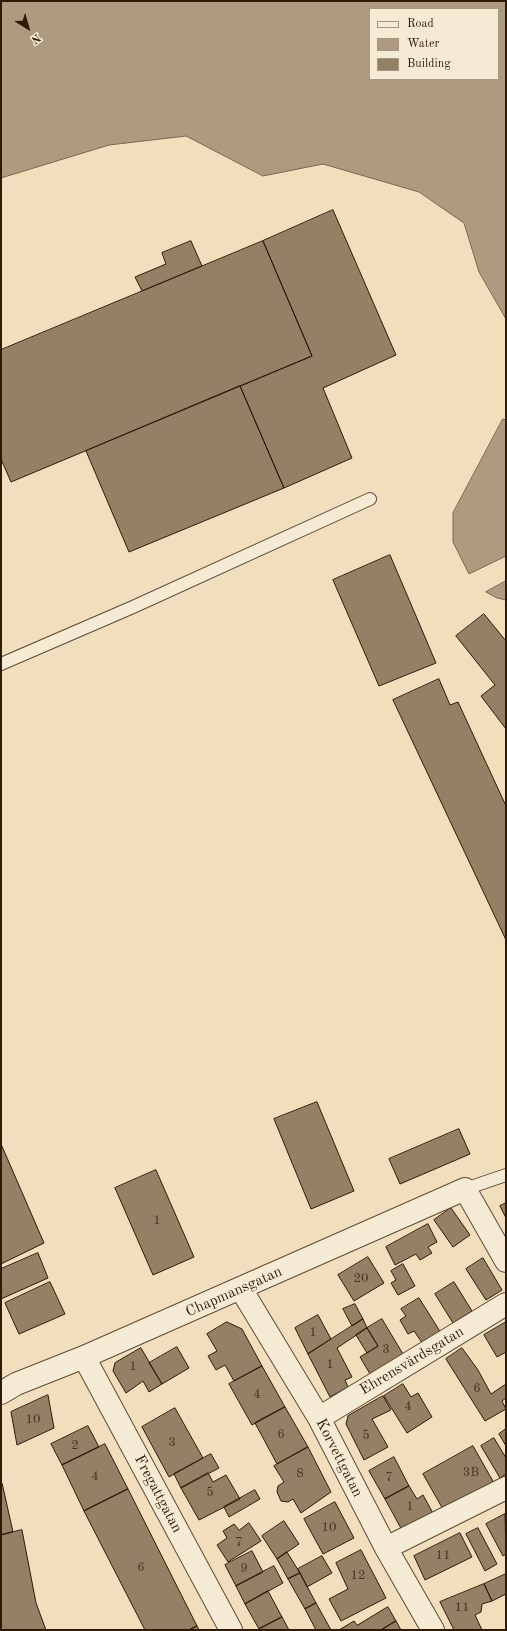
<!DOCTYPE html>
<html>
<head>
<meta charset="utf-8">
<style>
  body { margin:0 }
  #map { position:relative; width:507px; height:1631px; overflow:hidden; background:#f0debd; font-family:"Old Standard TT",serif }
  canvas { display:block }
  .frame { position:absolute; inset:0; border:2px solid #2f1a06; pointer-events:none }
  .legend { position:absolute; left:369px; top:8px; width:130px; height:72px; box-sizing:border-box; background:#f5ead4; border:1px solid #a69782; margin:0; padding:5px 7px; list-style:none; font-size:12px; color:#2f1a06 }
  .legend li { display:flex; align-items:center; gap:8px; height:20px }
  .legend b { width:20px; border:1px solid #a69782 }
  .north { position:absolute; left:8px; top:8px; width:40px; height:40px; -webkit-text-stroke:3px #f5ead4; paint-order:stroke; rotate:143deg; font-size:11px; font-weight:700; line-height:16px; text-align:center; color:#2f1a06 }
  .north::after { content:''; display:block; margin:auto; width:14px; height:18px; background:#2f1a06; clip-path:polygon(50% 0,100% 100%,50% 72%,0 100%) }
</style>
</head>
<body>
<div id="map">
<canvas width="507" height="1631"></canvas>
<div class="frame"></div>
<ul class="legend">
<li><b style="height:5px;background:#f5ead4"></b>Road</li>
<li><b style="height:11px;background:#ae9b7f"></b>Water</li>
<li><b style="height:11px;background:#938065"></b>Building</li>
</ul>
<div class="north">N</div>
</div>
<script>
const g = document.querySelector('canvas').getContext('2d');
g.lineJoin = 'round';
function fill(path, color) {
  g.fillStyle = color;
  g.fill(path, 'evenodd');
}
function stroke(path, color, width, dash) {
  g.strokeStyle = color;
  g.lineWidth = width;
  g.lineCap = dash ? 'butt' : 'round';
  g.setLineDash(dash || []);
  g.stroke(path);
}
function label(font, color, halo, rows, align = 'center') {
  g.font = font + ' "Old Standard TT",serif';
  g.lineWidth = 4;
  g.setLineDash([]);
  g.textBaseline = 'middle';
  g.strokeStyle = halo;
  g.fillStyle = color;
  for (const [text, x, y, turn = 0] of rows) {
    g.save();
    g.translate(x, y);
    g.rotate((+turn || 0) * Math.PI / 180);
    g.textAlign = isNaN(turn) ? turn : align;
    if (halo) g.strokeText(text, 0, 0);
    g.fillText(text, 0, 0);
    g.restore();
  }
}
const water = new Path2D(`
  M1,1h505v318l-27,-47 -15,-49 -45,-31 -96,-28 -60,12 -77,-40 -77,9 -108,33zM370,9h128v70h-128z
  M503,419l3,1v136l-37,18 -16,-32v-29z
  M506,581v19l-9,-2 -11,-6z`);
const building = new Path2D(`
  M333,210l63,145 -73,33 29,70 -68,30 -44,-102 72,-30 -49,-115z
  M191,241l11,25 -60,25 -7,-14 31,-13 -4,-11z
  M263,241l49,115 -301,126 -10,-23v-109z
  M240,386l44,102 -155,64 -43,-101z
  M390,555l46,108 -57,23 -46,-106z
  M484,614l22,27v88l-25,-33 14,-11 -39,-49z
  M439,679l11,26 8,-3 48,104v134l-113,-240z
  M317,1102l37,89 -43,18 -37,-90z
  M459,1129l11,25 -70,30 -11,-25z
  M1,1144l43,99 -43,21z
  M156,1170l38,87 -41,18 -38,-87z
  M506,1203v15l-6,-12z
  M451,1208l19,27 -17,12 -19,-27z
  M428,1224l9,18 -9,5 4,6 -12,7 -4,-6 -21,11 -9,-18z
  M38,1253l10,25 -47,21v-30z
  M368,1257l16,26 -30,18 -16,-26z
  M483,1258l19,32 -16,10 -20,-31z
  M403,1264l12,22 -17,9 -7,-12 5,-3 -5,-9z
  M50,1282l15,32 -46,20 -14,-31z
  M454,1282l18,29 -19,12 -18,-29z
  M419,1298l22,35 -18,11 -9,-13 -6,3 -8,-14 6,-4 -5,-7z
  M355,1304l8,15 -11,7 -9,-17z
  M318,1315l13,24 -23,15 -13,-26z
  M363,1319l4,9 -30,20 15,29 -7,3 3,7 -18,10 -22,-43z
  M382,1319l21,35 -33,20 -10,-17 18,-11 -11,-18z
  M227,1322l15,7 20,37 -28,15 -9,-16 -9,5 -8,-14 9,-5 -10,-17z
  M506,1322v30l-9,5 -13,-22z
  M367,1328l11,18 -11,7 -11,-18z
  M177,1347l12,21 -27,16 -13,-21z
  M141,1348l21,36 -13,8 -6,-11 -17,12 -13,-22 2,-8z
  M462,1348l16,22 13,24 15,-10v14l-4,3 4,8 -21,12 -39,-62z
  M262,1366l23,41 -33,18 -23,-41z
  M403,1384l8,13 7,-4 14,24 -25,16 -23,-37z
  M48,1395l6,33 -37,17 -6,-33z
  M383,1396l8,14 -19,9 16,28 -24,13 -18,-36 2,-8z
  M285,1407l23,40 -31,17 -22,-41z
  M175,1408l28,50 -34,19 -27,-50z
  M88,1426l11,21 -37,18 -11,-21z
  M506,1429v17l-7,-12z
  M494,1438l12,20v16l-6,4 -19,-32z
  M105,1444l23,45 -44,22 -22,-46z
  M473,1446l21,37 -50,28 -21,-37z
  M308,1447l23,45 -30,21 -8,-14 -5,3 -7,-1 -4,-9 1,-6 6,-4 -10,-16z
  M211,1454l8,14 -38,20 -7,-14z
  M394,1457l15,29 -24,13 -16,-28z
  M208,1473l5,9 13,-7 14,24 -41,21 -18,-32z
  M1,1483h1l11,49 -12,3z
  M409,1486l8,13 6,-4 11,20 -31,17 -18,-33z
  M128,1489l69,137 -8,4h-44l-61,-119z
  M255,1490l5,9 -31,18 -5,-10z
  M335,1502l19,36 -31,16 -19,-35z
  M505,1514l1,40 -3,2 -17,-32z
  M284,1521l15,23 -22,15 -15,-23z
  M249,1523l12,18 -33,21 -11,-17 10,-7 -4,-7 11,-7 5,6z
  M478,1528l19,36 -12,7 -19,-37z
  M22,1530l14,73 10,27h-45v-95z
  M460,1533l12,24 -47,23 -11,-24z
  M361,1550l25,48 -45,23 -12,-22 19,-10 -12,-26z
  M252,1551l11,21 -27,14 -11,-21z
  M287,1552l13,21 -12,6 -11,-20z
  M322,1556l10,17 -25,14 -9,-18z
  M274,1566l9,17 -38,21 -9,-18z
  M300,1573l16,30 -11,6 -17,-30z
  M506,1574v20l-14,7 -8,-17z
  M484,1584l8,17 -10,3 -1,8 -6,3 7,15h-28l-14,-28z
  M268,1591l14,26 -23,12 -14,-25z
  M316,1603l15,27h-15l-11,-21z
  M388,1607l8,14 -15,9h-42l15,-9 3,4z
  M282,1617l7,13h-30v-1z
  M396,1621l5,9h-20z
  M197,1626l2,4h-10z`);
const lane = new Path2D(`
  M1,664l132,-57 237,-108
  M465,1189l41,-14`);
const street = new Path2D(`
  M241,1289l78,129 67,130 47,82
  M84,1357l147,273
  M1,1393l15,-9 68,-27 381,-168 41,72
  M319,1418l187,-114
  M386,1548l120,-60`);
const numberNames = [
  ["1",157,1221],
  ["20",361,1279],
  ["1",313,1333],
  ["3",386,1350],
  ["1",330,1365],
  ["1",133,1367],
  ["6",477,1389],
  ["4",257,1395],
  ["4",408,1407],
  ["10",33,1420],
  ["6",281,1435],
  ["5",366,1436],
  ["3",172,1443],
  ["2",75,1446],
  ["3B",471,1473],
  ["8",300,1474],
  ["4",95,1477],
  ["7",389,1478],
  ["5",210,1493],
  ["1",410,1507],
  ["10",329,1528],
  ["7",239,1543],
  ["11",443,1556],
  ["6",141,1568],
  ["9",244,1569],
  ["12",358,1576],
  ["11",462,1608]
];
const streetNames = [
  ["Chapmansgatan",234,1292,-24],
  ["Ehrensvärdsgatan",412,1361,-31],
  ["Korvettgatan",339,1458,63],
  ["Fregattgatan",158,1494,62]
];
fill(water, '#ae9b7f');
stroke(water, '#7b674f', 1);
fill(building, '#938065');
stroke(building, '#2f1a06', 1);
stroke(lane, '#5f4b34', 14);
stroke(street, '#5f4b34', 24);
stroke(lane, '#f5ead4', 12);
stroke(street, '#f5ead4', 22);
label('13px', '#48341e', null, numberNames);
label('15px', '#2f1a06', '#f5ead4', streetNames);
</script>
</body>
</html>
